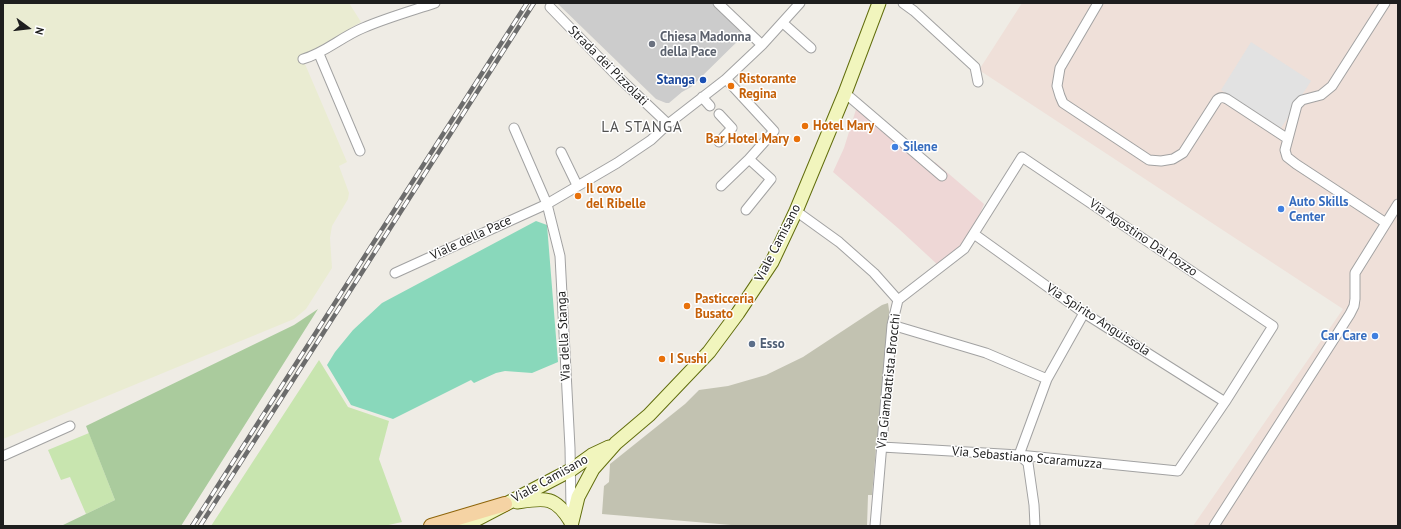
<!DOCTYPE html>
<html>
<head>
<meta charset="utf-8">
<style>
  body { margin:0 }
  #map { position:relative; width:1401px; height:529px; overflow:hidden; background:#efece5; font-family:"PT Sans",sans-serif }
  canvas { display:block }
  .frame { position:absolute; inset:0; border:4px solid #1e1e1e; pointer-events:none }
  .north { position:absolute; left:8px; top:8px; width:40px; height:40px; -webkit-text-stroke:3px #fff; paint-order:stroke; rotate:105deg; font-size:11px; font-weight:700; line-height:16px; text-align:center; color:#1e1e1e }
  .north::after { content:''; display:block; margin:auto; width:14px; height:18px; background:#1e1e1e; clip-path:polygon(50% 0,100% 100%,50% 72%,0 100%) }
</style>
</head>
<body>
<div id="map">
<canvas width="1401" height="529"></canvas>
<div class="frame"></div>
<div class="north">N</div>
</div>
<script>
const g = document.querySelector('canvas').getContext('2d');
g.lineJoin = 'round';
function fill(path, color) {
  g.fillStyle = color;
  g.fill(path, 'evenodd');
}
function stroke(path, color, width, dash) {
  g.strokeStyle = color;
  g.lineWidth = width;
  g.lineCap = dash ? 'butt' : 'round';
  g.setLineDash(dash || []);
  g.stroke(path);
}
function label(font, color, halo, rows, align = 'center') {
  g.font = font + ' "PT Sans",sans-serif';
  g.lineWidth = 3;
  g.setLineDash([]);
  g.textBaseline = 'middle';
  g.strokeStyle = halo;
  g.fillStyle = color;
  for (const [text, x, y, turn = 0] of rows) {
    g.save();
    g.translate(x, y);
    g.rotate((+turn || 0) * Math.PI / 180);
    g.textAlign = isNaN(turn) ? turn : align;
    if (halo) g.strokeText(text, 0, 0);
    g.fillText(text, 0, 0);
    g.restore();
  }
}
const commercial = new Path2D(`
  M858,103l73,63 4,-4 49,42 -7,17 -10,17 -8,10 -20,18 -40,-37 -66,-57 11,-24z`);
const religious = new Path2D(`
  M557,3h164l28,27 -58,57 -9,5 -13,11h-3l-10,-4z`);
const military = new Path2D(`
  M1022,3h376v523h-205l150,-217 -364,-239z`);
const construction = new Path2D(`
  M888,303l2,14 -10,116 -3,3 -5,59h-4l-1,31h-124l-141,-12 2,-28 5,-4 1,-18 75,-60 14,-14 29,-4 38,-11 37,-18 79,-52z`);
const farmland = new Path2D(`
  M3,3h346l12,19 -59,35 45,105 -8,4 10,27 -1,6 -16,27 -2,12 2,30 -26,41 -12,10 -291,120z`);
const grass = new Path2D(`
  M319,360l29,47 41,14 -10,38 23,63 -18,4h-173z
  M89,433l26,67 -29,14 -16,-37 -9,3 -13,-30z`);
const forest = new Path2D(`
  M318,309l-137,217h-120l54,-26 -29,-74 208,-101z`);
const pitch = new Path2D(`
  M536,221l11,4 11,137 -26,11 -27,-2 -9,2 -22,10 -3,-3 -78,39 -42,-14 -24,-40 8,-13 18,-22 29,-27z`);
const parking = new Path2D(`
  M1251,42l60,39 -30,47 -60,-38z`);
const street = new Path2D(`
  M718,3l44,42
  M903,3l11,8 61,56 3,15
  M1098,3l-38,65 -3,18 3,10 3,7 86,57 12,1 12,-2 10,-6 34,-53c3,-3 6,-3 10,-1l61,40
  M1385,3l-53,83 -11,9 -19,5 -5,5 -12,45 2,7 9,7 90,59
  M550,7l64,66 54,51
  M783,23l28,25
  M319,54l41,97
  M303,59c22,-6 38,-22 60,-31 23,-10 48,-17 72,-25
  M845,93l97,83
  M702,97l8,9
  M719,114l13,14 -13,14
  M514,128l33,76 13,52 10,192 1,62
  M561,152l16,33
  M721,186l28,-27 25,-28 -48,-52
  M746,210l25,-31 -22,-20
  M796,211l43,31 35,31 24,27
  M974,234l110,79 141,89
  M395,273l152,-69 70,-41 34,-23 17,-16 58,-45 36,-34 38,-42
  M892,325l94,28 61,26
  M882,447l137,8 159,16 47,-69 48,-76 -251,-169 -58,92 -66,51
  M3,456l67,-30
  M875,526l17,-201 6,-25
  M1035,526l-1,-21 -6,-42 -9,-8 28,-76 37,-66
  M1214,526l136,-212 4,-8 1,-7v-26l43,-69`);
const secondary = new Path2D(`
  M517,502c27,-4 38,-7 54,20
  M464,526l107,-56 21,-15 17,-8
  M571,526l7,-29 15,-28 23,-26 33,-28 60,-63 29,-39 34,-51 24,-51 49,-118 34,-90`);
const primary = new Path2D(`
  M431,526l74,-22`);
const rail = new Path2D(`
  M192,526l335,-523
  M200,526l334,-523`);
const markers = [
  [652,44,4,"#6b7280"],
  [703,80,4,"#1a4fb4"],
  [731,86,4,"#e8710a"],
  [805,126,4,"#e8710a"],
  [797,139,4,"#e8710a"],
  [895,147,4,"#3f7fe0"],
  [578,196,4,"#e8710a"],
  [1281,209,4,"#3f7fe0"],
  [687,306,4,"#e8710a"],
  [1375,336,4,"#3f7fe0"],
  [752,344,4,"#5c6f8a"],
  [662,359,4,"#e8710a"]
];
const worshipNames = [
  ["Chiesa Madonna",660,37],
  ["della Pace",660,52]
];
const streetNames = [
  ["Strada dei Pizzolati",608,66,45],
  ["Viale della Pace",471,238,-25],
  ["Via Agostino Dal Pozzo",1143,238,34],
  ["Viale Camisano",778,243,-63],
  ["Via Spirito Anguissola",1098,320,33],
  ["Via della Stanga",564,336,-93],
  ["Via Giambattista Brocchi",889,381,-84],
  ["Via Sebastiano Scaramuzza",1027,458,5],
  ["Viale Camisano",550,479,-29]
];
const foodNames = [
  ["Ristorante",739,79],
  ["Regina",739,94],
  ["Hotel Mary",813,126],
  ["Bar Hotel Mary",789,139,"right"],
  ["Il covo",586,189],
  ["del Ribelle",586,204],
  ["Pasticceria",695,299],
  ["Busato",695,314],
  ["I Sushi",670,359]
];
const transitNames = [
  ["Stanga",695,80]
];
const shopNames = [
  ["Silene",903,147],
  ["Auto Skills",1289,202],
  ["Center",1289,217],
  ["Car Care",1367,336,"right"]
];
const serviceNames = [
  ["Esso",760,344]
];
const quarterNames = [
  ["LA STANGA",642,128]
];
fill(commercial, '#eed7d6');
fill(religious, '#ccc');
fill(military, '#efe0d9');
fill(construction, '#c2c2b1');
fill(farmland, '#eaecd2');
fill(grass, '#c8e5af');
fill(forest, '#aacb9d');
fill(pitch, '#89d8bb');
fill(parking, '#e2e2e2');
stroke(street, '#a2a2a2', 11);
stroke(secondary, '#626e0d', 15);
stroke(primary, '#8e650b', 16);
stroke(street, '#fff', 9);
stroke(secondary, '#f1f5bd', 13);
stroke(primary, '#f5d3a4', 14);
stroke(rail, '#6c6c6c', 4.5);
stroke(rail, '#fff', 3, [9]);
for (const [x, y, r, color] of markers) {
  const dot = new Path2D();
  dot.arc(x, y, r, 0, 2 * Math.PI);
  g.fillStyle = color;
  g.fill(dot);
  stroke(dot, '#fff', 1.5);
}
label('bold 13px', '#5b616d', '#fff', worshipNames, 'left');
label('13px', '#1e1e1e', '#fff', streetNames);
label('bold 13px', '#c56008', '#fff', foodNames, 'left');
label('bold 13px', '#164399', '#fff', transitNames, 'right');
label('bold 13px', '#366cbe', '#fff', shopNames, 'left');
label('bold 13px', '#4e5e75', '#fff', serviceNames, 'left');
g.letterSpacing = '1px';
label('15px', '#515151', '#fff', quarterNames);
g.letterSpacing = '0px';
</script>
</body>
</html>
